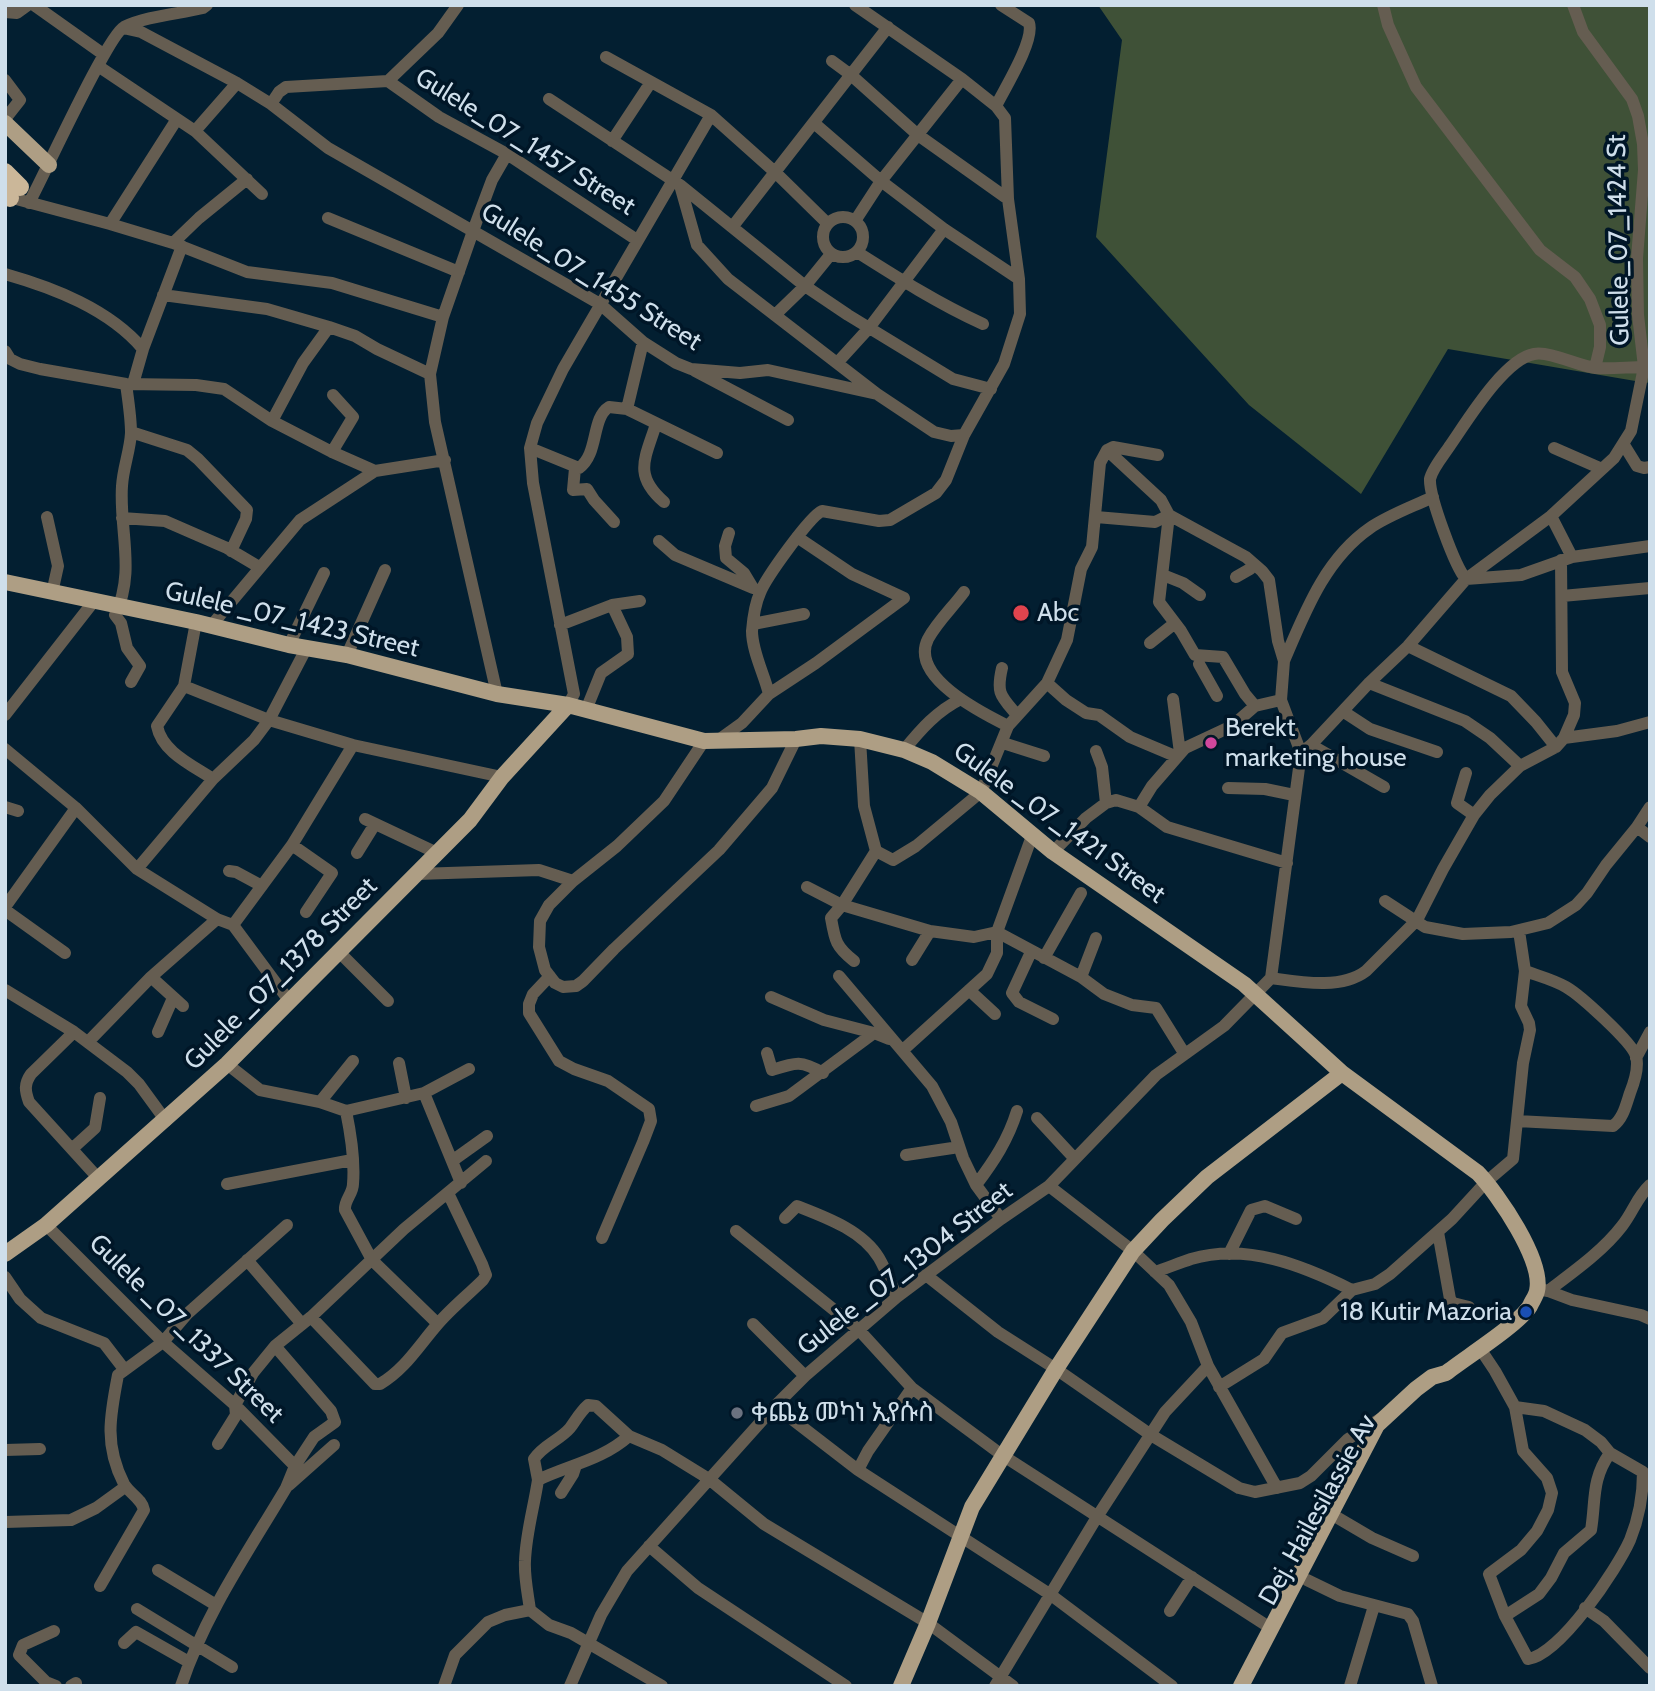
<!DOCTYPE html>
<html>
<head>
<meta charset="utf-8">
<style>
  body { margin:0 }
  #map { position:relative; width:1655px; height:1691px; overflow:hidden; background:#031f31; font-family:Cabin,sans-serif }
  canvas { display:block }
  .frame { position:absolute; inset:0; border:7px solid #cfdfeb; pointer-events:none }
</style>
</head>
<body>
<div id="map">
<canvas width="1655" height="1691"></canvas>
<div class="frame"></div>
</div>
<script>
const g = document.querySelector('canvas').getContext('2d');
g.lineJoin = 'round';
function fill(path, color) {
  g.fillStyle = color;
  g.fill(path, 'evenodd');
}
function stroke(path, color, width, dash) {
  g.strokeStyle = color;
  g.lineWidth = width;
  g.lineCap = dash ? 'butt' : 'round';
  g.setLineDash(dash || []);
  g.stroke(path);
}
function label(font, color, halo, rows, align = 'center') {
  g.font = font + ' Cabin,"Noto Sans Ethiopic",sans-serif';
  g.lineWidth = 7;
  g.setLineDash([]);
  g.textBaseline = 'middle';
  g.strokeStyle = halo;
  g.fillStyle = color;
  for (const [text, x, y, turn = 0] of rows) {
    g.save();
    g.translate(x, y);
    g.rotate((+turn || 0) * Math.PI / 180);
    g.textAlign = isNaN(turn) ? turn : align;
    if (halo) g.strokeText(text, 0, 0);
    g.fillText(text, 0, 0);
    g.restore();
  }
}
const forest = new Path2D(`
  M1098,5h552v376l-3,2 -199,-34 -87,145 -112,-89 -153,-168 26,-197z`);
const minor = new Path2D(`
  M34,5l69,49
  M1383,5l5,20 28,62 124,163 35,27 15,22 10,26v22l-5,21
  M5,12l12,1 11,-8
  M123,28l18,4 96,51 34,21 57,44 272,156 43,38 33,21 15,6 49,4 28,-3 109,24
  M606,57l105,58 65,58 51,50
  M832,61l19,14 67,60 90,64
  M98,66l97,65 67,63
  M5,80l15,20 -15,19
  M388,81l51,36 68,37 130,86
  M549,99l131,86 125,101 43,29 105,64 38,10
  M271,104l8,-12 7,-5 102,-6 50,-48 20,-28
  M996,106c9,-18 39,-66 33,-83l-28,-18
  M814,123l67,58 63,48 75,50
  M195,131l42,-48
  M612,141l39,-59
  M680,185l17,60 31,34 149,115 57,38 17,4 13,-1
  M5,196l105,28 63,19 74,29 85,11 111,34
  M29,203c15,-27 78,-167 95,-176 23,-11 54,-13 79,-19l4,-3
  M823 237a20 20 0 1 1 40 0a20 20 0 1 1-40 0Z
  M328,218l131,54
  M855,221l26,-40 81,-102
  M110,224l67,-105
  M733,226l155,-199
  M173,243l26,-25 48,-39
  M857,252c41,26 82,52 126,72
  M5,274c49,14 104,35 138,75
  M163,295l104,14 62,18 26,9 22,13 53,25
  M775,315l30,-29 26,-32
  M5,351l5,8 10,5 20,5 86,15 70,1 28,4 48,32 60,31 43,19 70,-11
  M838,362l31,-34 75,-99
  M695,371l93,49
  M126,384c2,15 5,33 5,49 -1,18 -8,35 -9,53 -3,44 14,86 -7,129l6,8 6,25 13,18 -9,16
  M133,384l10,-35 39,-103
  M627,409l16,-67
  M272,421l31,-58 26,-36
  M656,424c-11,35 -23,51 8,78
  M131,432l56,18 11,9 49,51 -1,9 -15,32
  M1624,445l13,21 7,2 6,-1
  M530,448l49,20c20,-14 12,-50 30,-61l18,2 90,44
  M1554,448l48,21
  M1107,450l54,50 8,15 -10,87 22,29 14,24 28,2 22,37 10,12
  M332,452l21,-35 -20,-22
  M575,468l-2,22 14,-1 7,11 20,22
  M1551,516l21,41
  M47,517l11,49 -6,27
  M1096,517l59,5 14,-7 77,42 16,14 7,9 9,61 6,20 -3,39 20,53
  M122,518l43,3 62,27 32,19
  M729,533l-4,13 1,12 18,15 9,15
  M659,541l16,14 78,33
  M1163,575l20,8 17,12
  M1236,577l14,-8 3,-6
  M1466,579c-11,-12 -37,-83 -36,-100 2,-10 13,-23 19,-32 17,-24 55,-88 85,-93 17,-3 44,12 62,14 16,1 33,-1 48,-1l6,3
  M1466,579l55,-4 51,-18 78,-11
  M964,592c-11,15 -27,30 -36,47 -19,38 54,74 80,87
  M1562,596l88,-8
  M196,622l-12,64 -27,40c5,26 35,39 56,53
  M753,624l51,-10
  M560,625l52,-20 28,-4
  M211,626l89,-106 75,-49
  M1150,643l25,-20
  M289,645l35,-72
  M1408,646l103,50 25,26 20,25
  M347,655l38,-85
  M1284,661c21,-49 41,-102 86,-133 19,-13 42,-21 63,-31
  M1199,664l18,32
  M1002,668c-6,26 -1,28 15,47
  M1047,683l19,17 20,13 13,2 31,22 45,19
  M1369,683l96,38 25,17 30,28
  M184,686l85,34 84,25 149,32
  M497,694l-62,-272 -5,-48 13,-57 30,-86 19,-51 15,-26
  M769,694c-5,-20 -17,-43 -17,-63 1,-12 3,-27 8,-38 5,-14 50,-77 62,-82l57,10 11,-1 46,-27 10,-13 18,-45 40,-71 16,-50 -1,-35 -11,-80 -3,-81 -9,-12 -34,-27 -107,-74
  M1173,699l7,54
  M568,705l6,-11 -41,-211 -3,-35 7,-25 26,-54 148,-254
  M586,710l15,-37 27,-19 -1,-17 -15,-32
  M1344,712l26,17 67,23
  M5,715l89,-114
  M1564,738l53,-7 33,-9
  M860,739l4,67 12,45 17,9 23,-14 65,-54 27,-66 39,-43 20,-43 14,-71 11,-22 8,-84 7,-13 6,-3 45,8
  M704,741l-40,60 -47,45 -44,35 -24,24 -9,16 -1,26 6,23 10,13 8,4 13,-1 7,-5 31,-32 105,-99 53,-62 24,-49
  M717,741l25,-18 27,-29 47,-31 88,-65 -52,-24 -55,-37
  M1003,743l41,13
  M1311,745l73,42
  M5,749l71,59 61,61 80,50 16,6 57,77
  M904,750c17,-21 33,-39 57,-51
  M1096,751l6,16 4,36
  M1466,773l-9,30 17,12
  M1228,788l37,1 29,6
  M5,807l13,4
  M1139,807l13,-21 33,-38 47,-22 23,-20 26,-6
  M365,819l72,34
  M1637,827l13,10
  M292,845l40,28 -26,39
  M1053,852l33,-34 20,-15 10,-3 23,7 28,20 120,36
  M357,853l18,-29
  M137,869l76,-90 41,-39 15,-20 37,-71
  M229,871l7,1 26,14
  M417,874l122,-4 34,11
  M807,887l35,18 88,26 44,6 23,-5 84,45 23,17 28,11 24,3 28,45
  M1385,901l40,26 38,7 48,-2 37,-9 28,-18 11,-12 19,-28 31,-38 13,-20
  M5,907l71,-99
  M5,910l60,43
  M233,925l59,-80 61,-100
  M339,952l49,49
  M1031,952l-19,41 7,9 34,17
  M1044,958l37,-65
  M912,960l18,-29
  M854,961c-18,-14 -19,-20 -23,-43l11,-13 34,-54
  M550,976l-17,18 -4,10v9l30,48 15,8 34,12 41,28 2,12 -8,21 -41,96
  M839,976l93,110 19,36 12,36 13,27 25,34
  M151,977l32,29
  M1081,977l15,-39
  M1271,978c29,4 70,12 95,-7l51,-51 26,-51 31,-54 16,-20 30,-29 36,-19 8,-9 10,-23 1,-12 -13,-31 -1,-112
  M5,990l69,42 53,40 12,12 27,37
  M969,990l26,24
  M771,997l53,23 50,13
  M74,1032l-43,42c-7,10 -6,17 -2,28l70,77
  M158,1032l15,-34
  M88,1042l63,-65 66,-58
  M903,1050l84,-76 10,-21v-21l35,-96
  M767,1053l5,17c24,-8 29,-10 51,3
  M1636,1058l14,-26
  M399,1063l7,35
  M227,1064l33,26 60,12 26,9 78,-18 45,-24
  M424,1093l37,90
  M320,1102l33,-41
  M756,1106l33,-10 85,-63 15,6
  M346,1111c5,24 9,49 7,73 0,10 -9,16 -8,26l27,50 65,63
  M1037,1118l38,41
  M1517,1121l96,5c10,-7 13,-21 17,-33 4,-10 9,-26 6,-37 -4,-14 -56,-61 -70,-69 -12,-7 -27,-11 -41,-16
  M73,1148l22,-20 5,-30
  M906,1155l53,-8
  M452,1161l35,-25
  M227,1184l125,-24
  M976,1185c18,-24 32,-45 41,-74
  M1049,1186l84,65 36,34 22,37 17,44 69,122
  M785,1218l12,-12c28,11 65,24 82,52 7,12 12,26 18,39
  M46,1225l117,117 72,63 60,61
  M736,1231l123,99 53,58 36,27 54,40 270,174
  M1438,1232l12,67 3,4 16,4
  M1229,1254l22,-44 14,-4 31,13
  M247,1260l55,64
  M1155,1272c12,-4 24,-9 36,-13 56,-16 111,6 161,31
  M926,1275l72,57 58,37 95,66 88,53 16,4 45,-9 11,-7 37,-37 32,-20
  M5,1277l15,22 21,19 63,25 20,26
  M1538,1289l10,2c25,-19 55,-40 74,-65 11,-14 15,-29 28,-41
  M1548,1291l24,9 69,15 9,4
  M311,1317l64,67h5c24,-14 38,-37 56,-58 14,-17 32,-31 47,-46l3,-5 -4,-11 -34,-71
  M753,1324l52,52
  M1479,1347l16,24 20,36 8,44 24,27 5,15 -4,17 -11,21 -16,19 -32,24 16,42 23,43c32,-4 89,-90 102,-119 9,-22 13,-44 13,-68
  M1219,1387l45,-28 18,-26 41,-15 29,-28 23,-6 15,-10 62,-55 34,-37 27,-23 10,-96 7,-33 -1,-7 -8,-17 4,-35 -6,-40
  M775,1406l83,64 193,125 121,91
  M1515,1407l29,4 41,19 16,12 9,11 33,19
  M218,1444l18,-29 -1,-10 18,-32 22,-27 36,-29 93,-88 82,-68
  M5,1450l35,-1
  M858,1470l10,-19 44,-63
  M538,1480l-4,-21c9,-14 26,-19 36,-31 6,-8 10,-16 18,-23l8,1 33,30
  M289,1485l45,-40
  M561,1493l12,-19 3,-9
  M1338,1518l34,20 41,18
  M5,1522l66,-2 25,-12 29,-21
  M649,1546l49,42 148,98
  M158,1570l58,35
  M1307,1580l33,16 68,18 5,7 19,65
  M100,1586l44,-76c-2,-11 -14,-16 -20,-26 -20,-39 -14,-68 -6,-109l45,-33 24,-28 100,-89
  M1585,1608l19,13 46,47
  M137,1609l95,58
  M1170,1611l22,-34
  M1505,1616l34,-22 12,-16 13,-25 27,-23c5,-30 0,-50 19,-77
  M124,1643l12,-11 53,30
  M19,1655l27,27 10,4
  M19,1655l4,-10 31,-14
  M71,1686l5,-3
  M181,1686c24,-72 67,-134 105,-198l9,-22 19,-29 21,-15 -4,-11 -56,-65
  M444,1686l11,-31 33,-33 17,-7 25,-5
  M570,1686l31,-71 26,-44 148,-165 30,-30 92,-79 104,-78 48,-33 107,-111 68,-49 47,-48 30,-225 10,-8 58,-62 39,-37 58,-67 85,-63 63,-58 17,-27 13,-64 -6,-52 -1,-57 7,-88 -1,-26 -5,-28 -6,-17 -49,-67 -10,-27
  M662,1686l-91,-53 -22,-8 -19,-15c-2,-16 -6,-33 -5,-49 1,-28 9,-54 13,-81 31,-15 64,-20 91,-44l33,14 47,29 55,45 164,99 85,63
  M995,1686l102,-169 68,-105 43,-46
  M1350,1686l24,-80`);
const major = new Path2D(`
  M5,123l44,42
  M5,582l191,40 93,23 58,10 150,39 71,11 136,36 92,-2 25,-3 39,3 44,11 28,12 49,30 72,60 191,132 98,89 136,100c20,21 66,88 59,118 -1,5 -5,10 -7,15 -11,18 -65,52 -84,67l-14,4 -16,12 -39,36 -136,261
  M5,1254l41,-29 181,-161 243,-244 32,-43 66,-72
  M901,1686l27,-63 44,-116 84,-138 77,-118 29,-31 45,-43 135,-104`);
const highway = new Path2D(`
  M5,172l15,15
  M5,193l5,5`);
const markers = [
  [1021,613,9,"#e0444e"],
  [1211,743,7,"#d1479c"],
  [1526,1312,7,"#1a4fb4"],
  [737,1413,7,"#6b7280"]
];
const streetNames = [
  ["Gulele_07_1457 Street",525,142,32],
  ["Gulele_07_1424 St",1619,240,-91],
  ["Gulele_07_1455 Street",591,277,32],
  ["Gulele _07_1423 Street",292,620,13],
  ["Gulele _07_1421 Street",1059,823,36],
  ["Gulele _07_1378 Street",281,974,-45],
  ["Gulele _07_1304 Street",905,1269,-38],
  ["Gulele _07_1337 Street",186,1329,44],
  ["Dej. Hailesilassie Av",1318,1510,-61]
];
const poiNames = [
  ["Abc",1037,613],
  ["Berekt",1225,728],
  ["marketing house",1225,758],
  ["18 Kutir Mazoria",1512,1312,"right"],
  ["ቀጨኔ መካነ ኢየሱስ",751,1413]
];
fill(forest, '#3f5137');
stroke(minor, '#655d51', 12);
stroke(major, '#ae9e84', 16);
stroke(highway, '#cbb799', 18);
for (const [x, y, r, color] of markers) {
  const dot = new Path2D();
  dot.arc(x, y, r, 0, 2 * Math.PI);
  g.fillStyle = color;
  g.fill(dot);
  stroke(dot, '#001627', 2.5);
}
label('26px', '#cfdfeb', '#001627', streetNames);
label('26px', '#cfdfeb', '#001627', poiNames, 'left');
</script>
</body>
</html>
